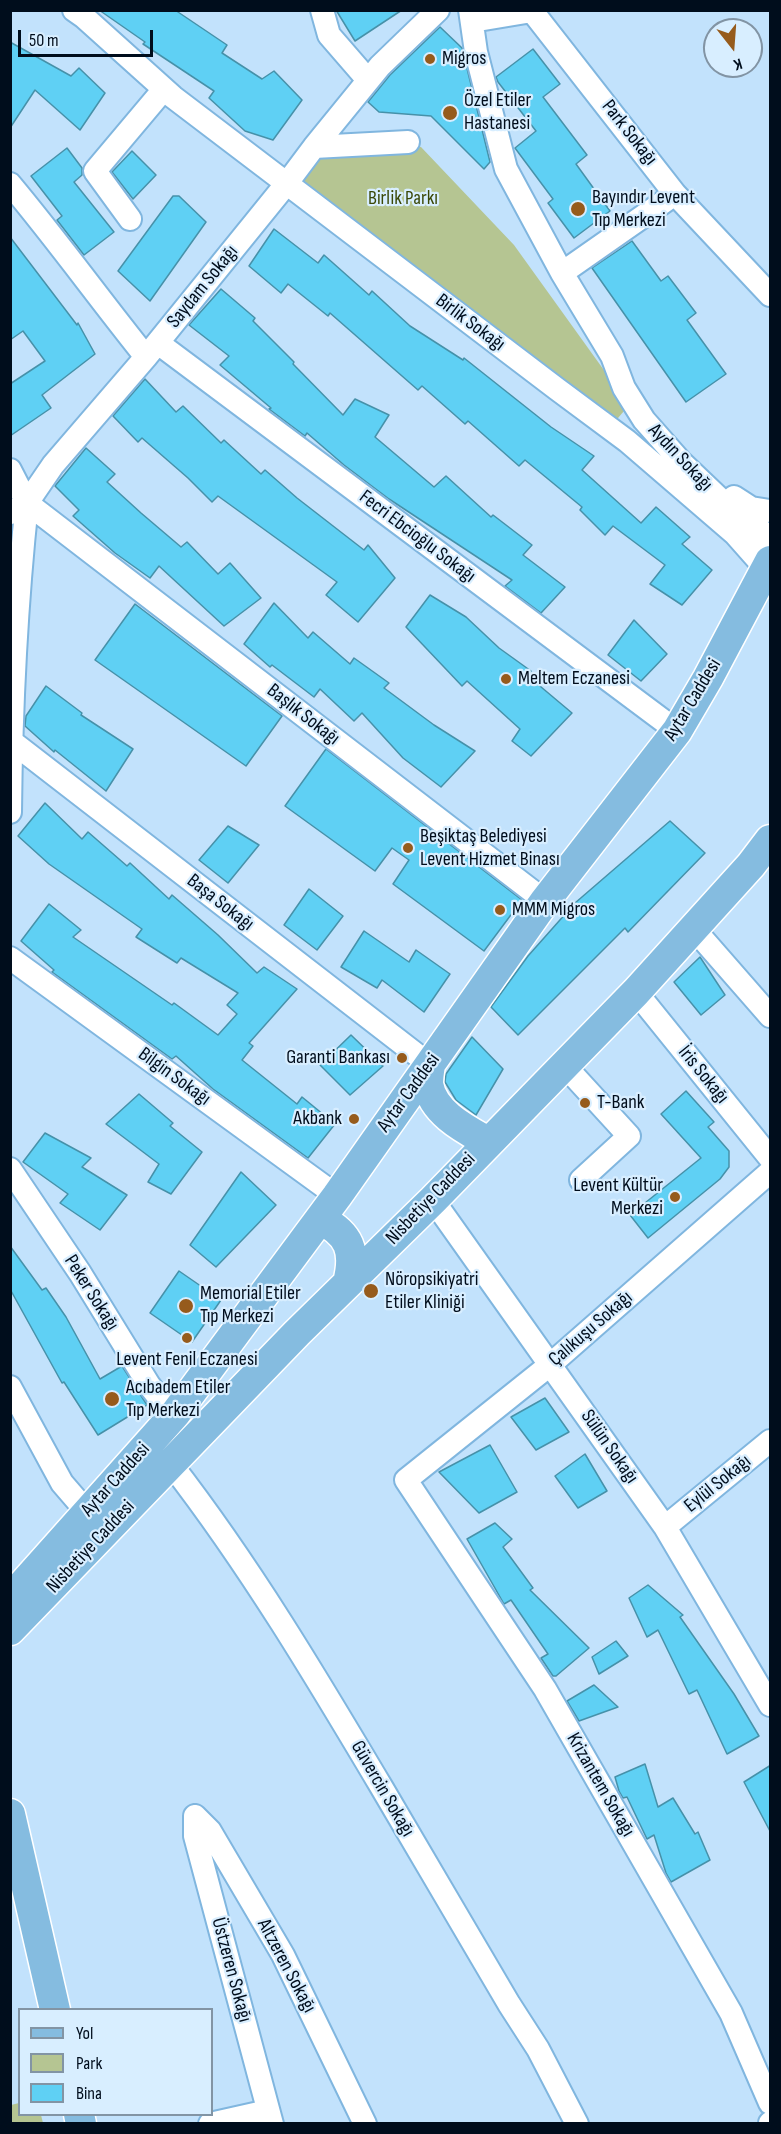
<!DOCTYPE html>
<html>
<head>
<meta charset="utf-8">
<style>
  body { margin:0 }
  #map { position:relative; width:781px; height:2134px; overflow:hidden; background:#c2e2fc; font-family:"Sofia Sans Condensed",sans-serif }
  canvas { display:block }
  .frame { position:absolute; inset:0; border:12px solid #000d1c; pointer-events:none }
  .legend { position:absolute; left:18px; top:2008px; width:195px; height:108px; box-sizing:border-box; background:#d8eeff; border:2px solid #8294a4; margin:0; padding:8px 10px; list-style:none; font-size:18px; color:#000d1c }
  .legend li { display:flex; align-items:center; gap:12px; height:30px }
  .legend b { width:30px; border:2px solid #8294a4 }
  .north { position:absolute; left:703px; top:18px; width:60px; height:60px; box-sizing:border-box; background:#d8eeff; border:2px solid #8294a4; border-radius:50%; rotate:163deg; font-size:16px; font-weight:700; line-height:24px; text-align:center; color:#000d1c }
  .north::after { content:''; display:block; margin:auto; width:21px; height:27px; background:#965b1c; clip-path:polygon(50% 0,100% 100%,50% 72%,0 100%) }
  .scale { position:absolute; left:18px; top:30px; width:135px; height:27px; box-sizing:border-box; border:3px solid #000d1c; border-top:0; padding-left:8px; font-size:18px; line-height:21px; white-space:nowrap; color:#000d1c; -webkit-text-stroke:4px #d8eeff; paint-order:stroke }
</style>
</head>
<body>
<div id="map">
<canvas width="781" height="2134"></canvas>
<div class="frame"></div>
<ul class="legend">
<li><b style="height:8px;background:#85bce0"></b>Yol</li>
<li><b style="height:16px;background:#b5c592"></b>Park</li>
<li><b style="height:16px;background:#5fd0f4"></b>Bina</li>
</ul>
<div class="north">K</div>
<div class="scale">50 m</div>
</div>
<script>
const g = document.querySelector('canvas').getContext('2d');
g.lineJoin = 'round';
function fill(path, color) {
  g.fillStyle = color;
  g.fill(path, 'evenodd');
}
function stroke(path, color, width, dash) {
  g.strokeStyle = color;
  g.lineWidth = width;
  g.lineCap = dash ? 'butt' : 'round';
  g.setLineDash(dash || []);
  g.stroke(path);
}
function label(font, color, halo, rows, align = 'center') {
  g.font = font + ' "Sofia Sans Condensed",sans-serif';
  g.lineWidth = 4.5;
  g.setLineDash([]);
  g.textBaseline = 'middle';
  g.strokeStyle = halo;
  g.fillStyle = color;
  for (const [text, x, y, turn = 0] of rows) {
    g.save();
    g.translate(x, y);
    g.rotate((+turn || 0) * Math.PI / 180);
    g.textAlign = isNaN(turn) ? turn : align;
    if (halo) g.strokeText(text, 0, 0);
    g.fillText(text, 0, 0);
    g.restore();
  }
}
const green = new Path2D(`
  M421,147l93,98 115,160 -16,19 -314,-241 22,-27z
  M19,2103l1,11 21,1 2,8h-32v-18z`);
const building = new Path2D(`
  M99,10h76l52,35 -5,8 40,26 12,-8 28,29 -29,40 -28,-9 -36,-33 5,-7 -71,-47 2,-2z
  M336,10h66l-47,31z
  M440,27l22,21 28,114 -6,7 -53,-53 -52,-4 -11,-10 22,-27z
  M10,42l61,34 8,-8 26,25 -25,37 -45,-40 -25,38z
  M533,49l27,35 -17,13 44,58 -11,9 34,47 -36,27 -26,-35 5,-4 -38,-51 21,-17 -38,-49 -2,-5z
  M67,148l15,20v7l-8,7 40,50 -30,23 -27,-35 5,-4 -31,-40z
  M132,151l24,24 -23,24 -21,-27z
  M173,196h6l27,26 -56,79 -32,-30z
  M274,229l44,34 6,-8 45,40 3,-4 38,35 53,34 1,-2 87,69 43,29 -12,14 59,53 15,-16 34,30 -8,7 30,26 -30,35 -32,-21 15,-19 -52,-39 -8,9 -25,-25 2,-3 -57,-47 -6,6 -51,-45 -3,3 -43,-38 -4,4 -88,-77 -2,3 -40,-32 -7,9 -32,-27z
  M10,237l67,88 1,-2 17,31 -53,41 9,13 -41,28v-52l35,-23 -22,-30 -13,9z
  M632,241l29,40 7,-5 28,37 -9,7 39,54 -40,28 -94,-134z
  M221,289l34,29 -2,3 41,41 -1,2 50,51 12,-16 34,16 -14,22 59,50 12,-11 45,41 2,-2 39,30 -9,10 42,32 -24,26 -36,-27 7,-6 -123,-81 -45,-34 -37,-32 -2,3 -36,-27 2,-1 -51,-43 9,-9 -40,-31z
  M145,379l31,33 7,-6 38,37 3,-3 37,34 4,-4 32,28 67,52 4,-5 27,33 -37,44 -32,-27 11,-13 -119,-86 -6,6 -24,-24 -46,-40 -4,4 -25,-26z
  M86,448l29,26 -8,8 34,31 40,34 6,-5 31,32 12,-11 31,35 -37,28 -65,-60 -9,12 -35,-25 -42,-37 6,-6 -24,-24z
  M430,595l36,22 33,31 32,23 -3,5 44,37 -41,43 -19,-15 8,-12 -53,-48 -5,5 -56,-59z
  M274,603l34,35 5,-6 37,32 4,-6 35,25 -5,5 50,37 41,26 -34,36 -38,-29 -41,-45 -8,8 -34,-32 -6,8 -42,-32 -2,2 -26,-23z
  M135,604l147,112 -36,50 -151,-106z
  M634,620l33,34 -26,27 -33,-26z
  M46,686l36,27 -1,2 52,34 -27,42 -51,-41 -1,2 -29,-26 1,-10z
  M326,749l196,151 -38,51 -91,-67 16,-24 -17,-12 -17,23 -90,-65z
  M45,803l37,36 6,-7 39,34 3,-3 39,36 3,-4 46,40 39,38 7,-6 33,22 -48,54 4,3 -11,14 55,44 5,-7 33,27 -27,34 -95,-69 -37,-33 -4,3 -120,-87 2,-2 -33,-29 28,-37 32,26 -8,7 99,68 2,-2 44,32 19,-21 -10,-9 11,-12 -57,-35 -4,5 -41,-26 6,-8 -93,-65 -31,-28z
  M670,821l35,32 -77,79 -3,-4 -107,107 -27,-28 37,-51 47,-53z
  M228,826l31,19 -31,38 -29,-23z
  M309,889l34,27 -26,34 -33,-25z
  M364,931l45,31 7,-12 34,24 -26,38 -42,-32 -5,8 -36,-21z
  M700,957l25,38 -24,20 -27,-33z
  M351,1035l32,31 -33,29 -30,-30z
  M472,1037l31,32 -27,46 -20,-15 -11,-18 1,-8z
  M686,1091l28,31 -6,5 21,24v16l-9,12 -72,59 -18,-23 71,-57 -40,-44z
  M139,1094l34,29 -3,3 32,26 -31,42 -23,-12 11,-18 -53,-40z
  M45,1133l46,25 -9,9 45,28 -27,35 -40,-27 8,-9 -45,-32z
  M241,1172l35,33 -60,62 -26,-22z
  M10,1246l32,44 4,-2 20,29 34,62 22,-13 25,39 -49,30 -34,-53 -2,1 -52,-94z
  M179,1271l42,29 -29,42 -42,-29z
  M545,1398l24,34 -33,18 -25,-33z
  M490,1445l27,47 -38,21 -40,-41z
  M585,1454l22,37 -29,17 -23,-32z
  M495,1523l17,16 -9,8 30,41 -3,2 59,58 -33,28h-3l-12,-18 7,-4 -37,-54 -7,4 -37,-65z
  M648,1585l35,30 -3,2 54,77 25,42 -32,18 -30,-64 -8,4 -31,-64 -11,7 -18,-39z
  M616,1641l12,15 -29,18 -7,-17z
  M594,1685l24,22 -39,14 -12,-20z
  M645,1764l13,43 15,-9 22,36 3,-2 12,28 -39,22 -5,-9 -12,-38 -7,4 -20,-42 -4,1 -4,-7 -4,-14z
  M771,1765v68l-27,-51z`);
const minor = new Path2D(`
  M74,10l10,7 89,80 384,292 70,52 108,93 31,35
  M322,10l7,25 39,45
  M470,10l6,42 30,117 56,104 50,83 12,32 20,32 38,43 40,38 36,26 12,15
  M472,21l60,-10 143,183 95,101
  M314,147l94,-5
  M10,184c47,56 90,116 136,173
  M130,219l-35,-48 69,-82
  M562,273l113,-79
  M158,343l519,388
  M10,470l17,33 518,398
  M734,497l17,11 19,3
  M10,513l17,-10 26,-38 93,-108 141,-174 27,-36 66,-81 58,-56
  M11,741l419,324
  M10,812c1,-102 6,-206 17,-309
  M694,929l76,87
  M10,958l327,238
  M636,992l134,166
  M564,1065l65,71 -48,44
  M10,1169l70,104 69,112 11,14 15,15
  M770,1172l-219,192 -145,116 139,209 186,324 39,90
  M433,1200l232,327 105,178
  M10,1387l52,96 25,29
  M171,1464c79,102 145,213 211,324 42,72 85,144 127,216l29,45 39,75
  M665,1527l105,-86
  M195,1816l15,15 73,124 82,169
  M195,1816v20l77,288
  M210,2124l58,-13
  M770,2124v-1`);
const major = new Path2D(`
  M430,1065c-1,6 -2,13 -2,19 5,29 37,45 60,58
  M320,1219c30,15 36,32 28,64
  M10,1599l165,-185 162,-218 208,-295 132,-170 31,-53 62,-117
  M10,1630l287,-297 136,-133 203,-208 115,-127 19,-25
  M10,1814l45,196
  M79,2114l2,10`);
const markers = [
  [430,59,6,"#965b1c"],
  [450,113,8,"#965b1c"],
  [578,209,8,"#965b1c"],
  [506,679,6,"#965b1c"],
  [408,848,6,"#965b1c"],
  [500,910,6,"#965b1c"],
  [402,1058,6,"#965b1c"],
  [585,1103,6,"#965b1c"],
  [354,1119,6,"#965b1c"],
  [675,1197,6,"#965b1c"],
  [371,1291,8,"#965b1c"],
  [186,1306,8,"#965b1c"],
  [187,1338,6,"#965b1c"],
  [112,1399,8,"#965b1c"]
];
const poiNames = [
  ["Migros",442,59],
  ["Özel Etiler",464,101],
  ["Hastanesi",464,124],
  ["Bayındır Levent",592,198],
  ["Tıp Merkezi",592,221],
  ["Meltem Eczanesi",518,679],
  ["Beşiktaş Belediyesi",420,837],
  ["Levent Hizmet Binası",420,860],
  ["MMM Migros",512,910],
  ["Garanti Bankası",390,1058,"right"],
  ["T-Bank",597,1103],
  ["Akbank",342,1119,"right"],
  ["Levent Kültür",663,1186,"right"],
  ["Merkezi",663,1209,"right"],
  ["Nöropsikiyatri",385,1280],
  ["Etiler Kliniği",385,1303],
  ["Memorial Etiler",200,1294],
  ["Tıp Merkezi",200,1317],
  ["Levent Fenil Eczanesi",187,1360,"center"],
  ["Acıbadem Etiler",126,1388],
  ["Tıp Merkezi",126,1411]
];
const streetNames = [
  ["Park Sokağı",629,133,52],
  ["Saydam Sokağı",203,287,-51],
  ["Birlik Sokağı",470,323,37],
  ["Aydın Sokağı",680,458,47],
  ["Fecri Ebcioğlu Sokağı",417,537,37],
  ["Aytar Caddesi",693,700,-59],
  ["Başlık Sokağı",303,715,38],
  ["Başa Sokağı",220,903,38],
  ["İris Sokağı",703,1075,51],
  ["Bilgin Sokağı",174,1077,36],
  ["Aytar Caddesi",409,1093,-54],
  ["Nisbetiye Caddesi",431,1199,-46],
  ["Peker Sokağı",91,1293,58],
  ["Çalıkuşu Sokağı",591,1329,-41],
  ["Sülün Sokağı",609,1447,55],
  ["Aytar Caddesi",116,1480,-48],
  ["Eylül Sokağı",718,1484,-39],
  ["Nisbetiye Caddesi",91,1547,-47],
  ["Krizantem Sokağı",600,1785,60],
  ["Güvercin Sokağı",382,1789,60],
  ["Altzeren Sokağı",286,1966,62],
  ["Üstzeren Sokağı",231,1970,75]
];
const parkNames = [
  ["Birlik Parkı",403,199]
];
fill(green, '#b5c592');
fill(building, '#5fd0f4');
stroke(building, '#4691a9', 1.5);
stroke(minor, '#80b6df', 26);
stroke(major, '#fff', 33);
stroke(minor, '#fff', 22);
stroke(major, '#85bce0', 30);
for (const [x, y, r, color] of markers) {
  const dot = new Path2D();
  dot.arc(x, y, r, 0, 2 * Math.PI);
  g.fillStyle = color;
  g.fill(dot);
  stroke(dot, '#d8eeff', 2);
}
label('20px', '#000d1c', '#d8eeff', poiNames, 'left');
label('20px', '#000d1c', '#d8eeff', streetNames);
label('20px', '#3a4807', '#d8eeff', parkNames);
</script>
</body>
</html>
